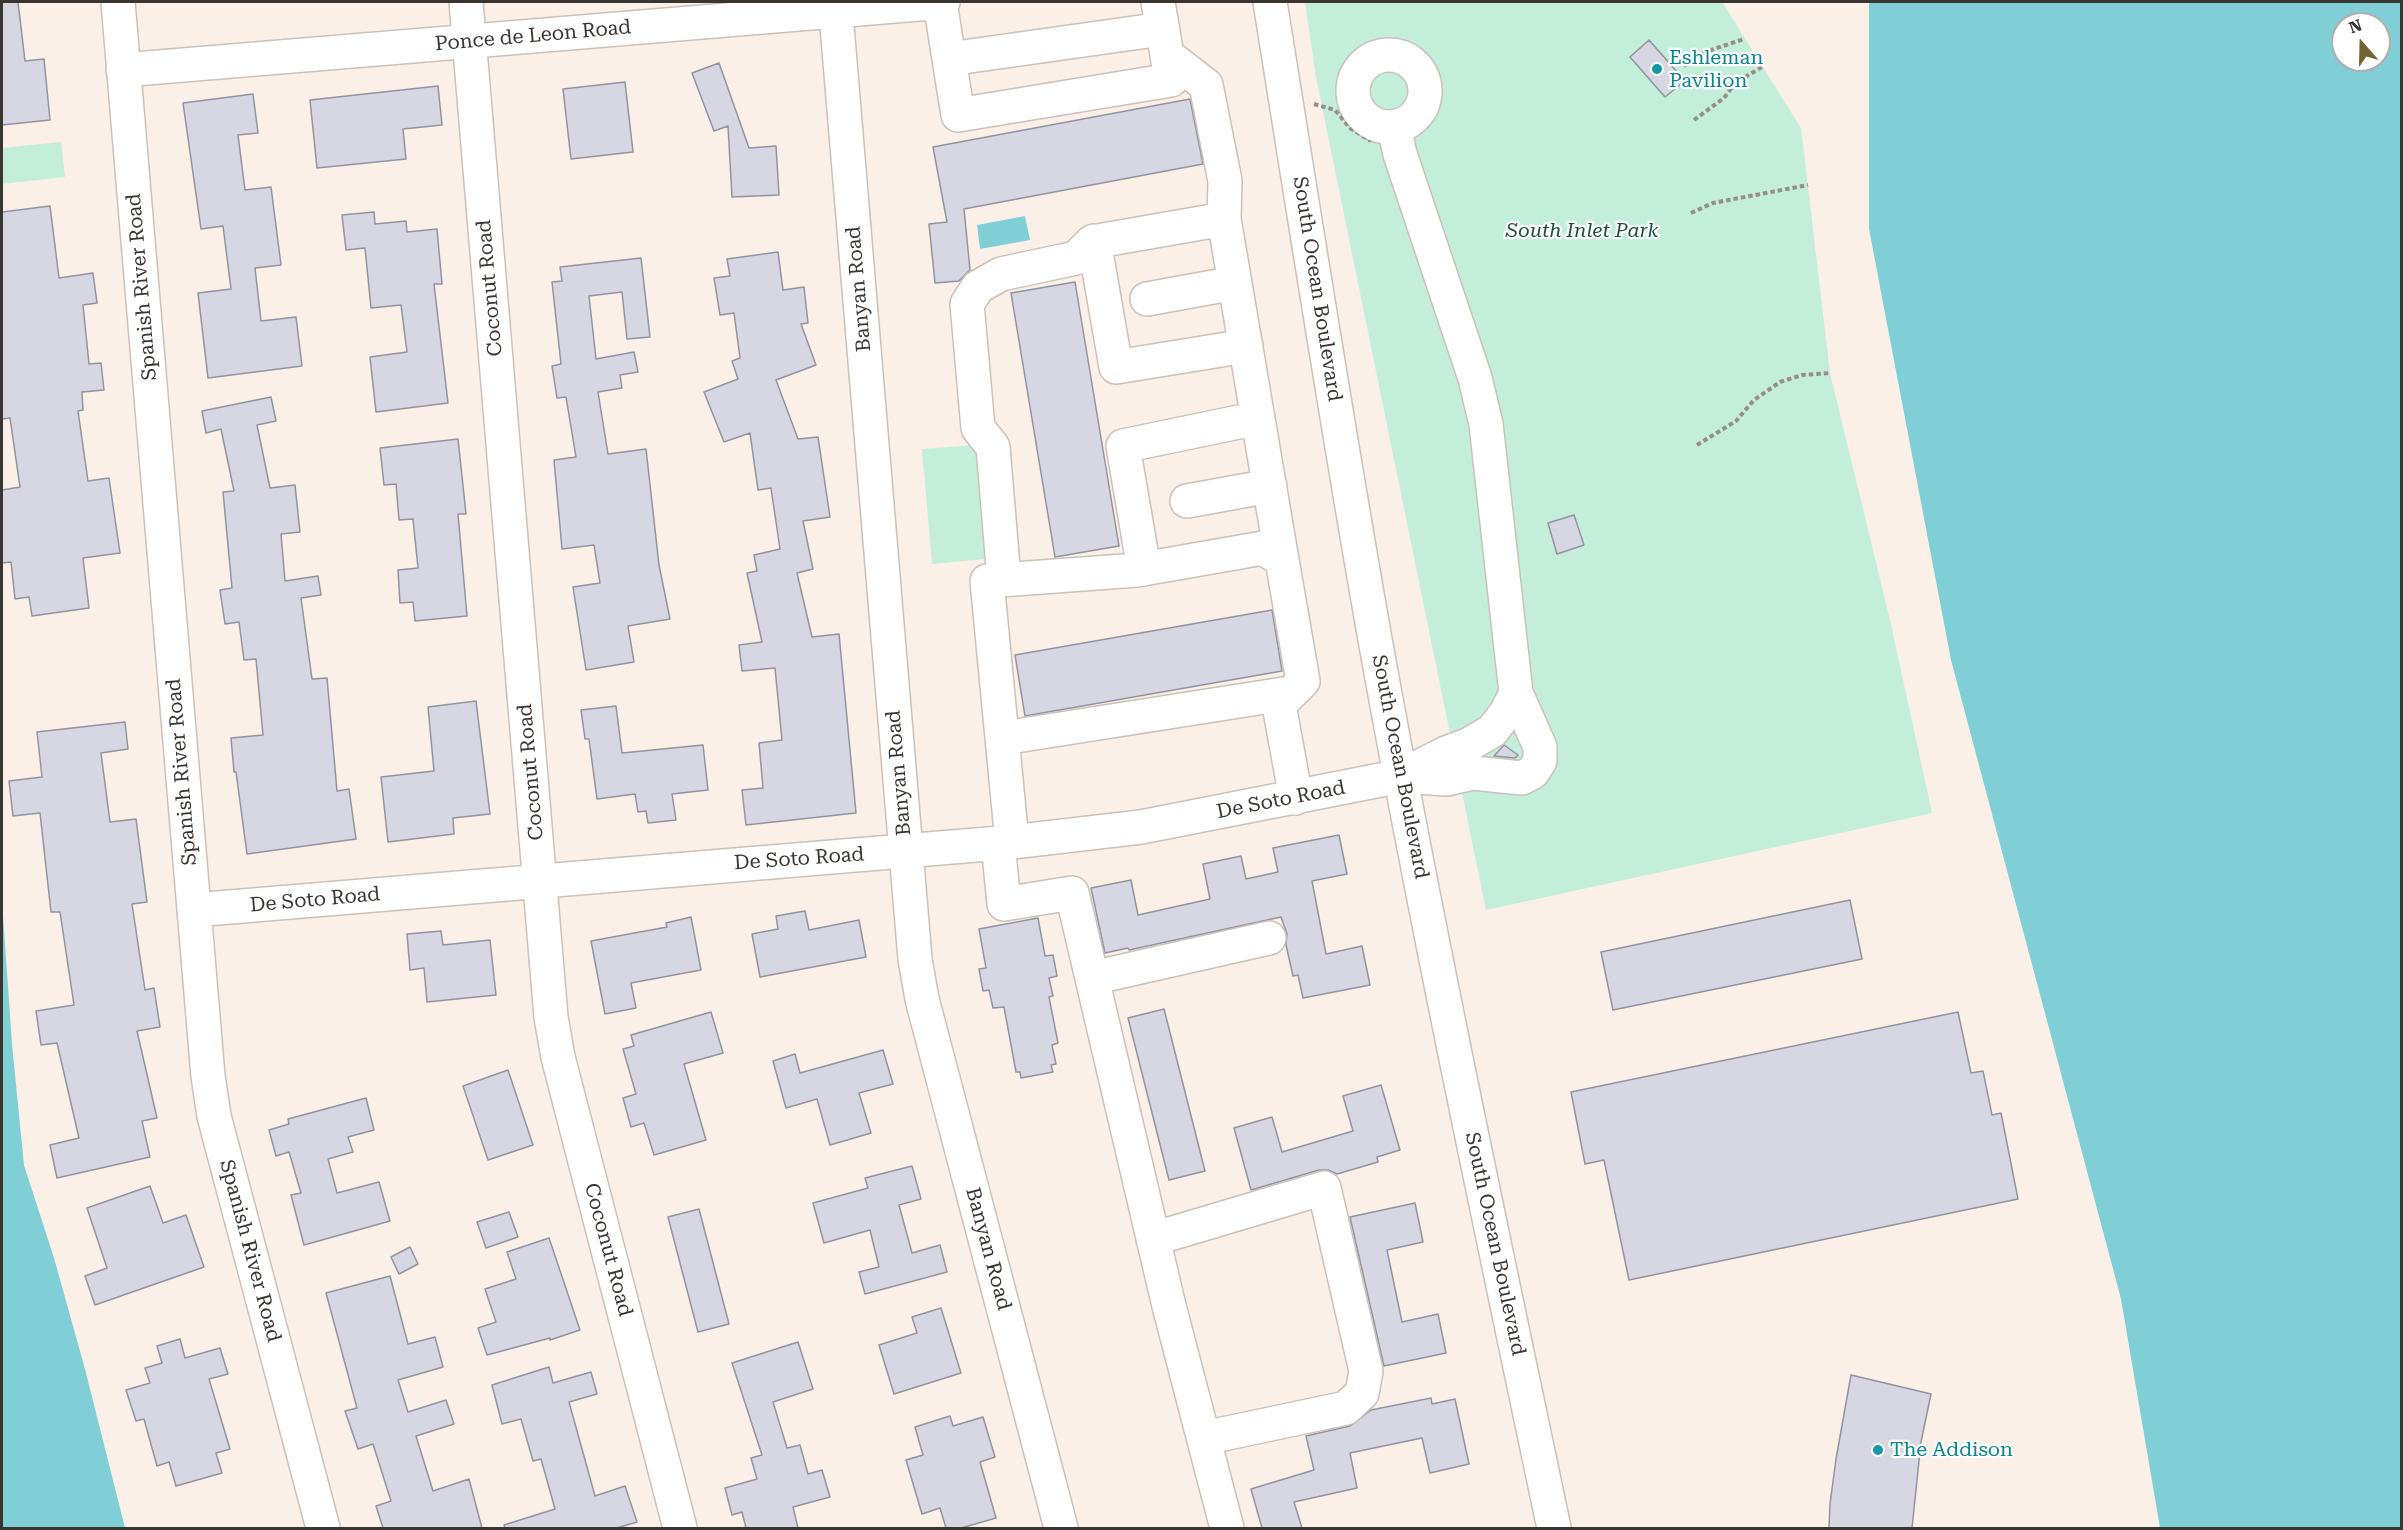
<!DOCTYPE html>
<html>
<head>
<meta charset="utf-8">
<style>
  body { margin:0 }
  #map { position:relative; width:2403px; height:1530px; overflow:hidden; background:#faf0e7; font-family:"Roboto Serif",serif }
  canvas { display:block }
  .frame { position:absolute; inset:0; border:3px solid #393531; pointer-events:none }
  .north { position:absolute; left:2331px; top:12px; width:60px; height:60px; box-sizing:border-box; background:#fff; border:2px solid #b0aead; border-radius:50%; rotate:340deg; font-size:16px; font-weight:700; line-height:24px; text-align:center; color:#393531 }
  .north::after { content:''; display:block; margin:auto; width:21px; height:27px; background:#726432; clip-path:polygon(50% 0,100% 100%,50% 72%,0 100%) }
</style>
</head>
<body>
<div id="map">
<canvas width="2403" height="1530"></canvas>
<div class="frame"></div>
<div class="north">N</div>
</div>
<script>
const g = document.querySelector('canvas').getContext('2d');
g.lineJoin = 'round';
function fill(path, color) {
  g.fillStyle = color;
  g.fill(path, 'evenodd');
}
function stroke(path, color, width, dash) {
  g.strokeStyle = color;
  g.lineWidth = width;
  g.lineCap = dash ? 'butt' : 'round';
  g.setLineDash(dash || []);
  g.stroke(path);
}
function label(font, color, halo, rows, align = 'center') {
  g.font = font + ' "Roboto Serif",serif';
  g.lineWidth = 4.5;
  g.setLineDash([]);
  g.textBaseline = 'middle';
  g.strokeStyle = halo;
  g.fillStyle = color;
  for (const [text, x, y, turn = 0] of rows) {
    g.save();
    g.translate(x, y);
    g.rotate((+turn || 0) * Math.PI / 180);
    g.textAlign = isNaN(turn) ? turn : align;
    if (halo) g.strokeText(text, 0, 0);
    g.fillText(text, 0, 0);
    g.restore();
  }
}
const green = new Path2D(`
  M1305,2h417l79,126 29,245 60,247 42,193 -446,97 -170,-833z
  M61,142l4,35 -63,7v-36z
  M977,445l9,114 -54,5 -10,-115z`);
const water = new Path2D(`
  M1869,2h532v1526h-241l-39,-229 -170,-639 -82,-431zM2343,24h36v36h-36z
  M1025,216l5,24 -50,9 -3,-24z
  M2,901l10,143 12,121 30,93 31,111 40,159h-123z`);
const building = new Path2D(`
  M2,2h16l7,59 19,-2 6,61 -48,5z
  M1649,40l36,41 -20,16 -35,-40z
  M719,63l30,85 27,-2 3,49 -47,2 -4,-71 -14,5 -22,-58z
  M625,82l8,70 -62,7 -8,-70z
  M438,86l4,39 -39,4 3,30 -89,9 -7,-68z
  M253,94l5,39 -20,2 7,55 26,-3 10,78 -26,3 6,53 35,-4 6,49 -94,12 -10,-85 33,-4 -8,-63 -22,3 -18,-126z
  M1190,99l13,65 -239,45 6,61 -11,11 -24,2 -6,-59 18,-2 -14,-75z
  M50,206l9,72 34,-5 4,30 -14,2 6,59 12,-1 3,27 -22,2 1,18 -5,1 10,70 21,-3 11,75 -37,5 6,50 -57,8 -3,-19 -14,2 -4,-37 -9,1v-73l18,-3 -10,-69 -8,1v-207z
  M374,212l1,12 31,-3 1,11 30,-3 5,55h-8l14,119 -72,9 -6,-55 37,-5 -6,-47 -30,3 -6,-60 -19,2 -4,-35z
  M778,252l5,38 21,-3 4,36 -7,1 15,41 -40,15 22,59 20,-2 12,80 -27,4 10,48 -16,4 15,64 27,-3 17,179 -110,12 -4,-35 21,-2 -4,-45 23,-3 -7,-72 -33,3 -3,-26 23,-3 -15,-69 10,-2 -3,-16 26,-6 -9,-61 -13,2 -8,-57 -26,9 -20,-50 34,-13 -6,-18 8,-3 -6,-45 -14,2 -6,-37 16,-2 -3,-17z
  M641,258l9,79 -23,2 -5,-47 -33,4 7,63 38,-7 4,20 -18,3 2,13 -24,4 10,62 38,-5 13,116 11,54 -42,7 6,36 -48,8 -13,-83 27,-4 -6,-38 -32,4 -8,-89 22,-3 -10,-60 -9,1 -5,-32 9,-2 -9,-82 10,-1 -2,-14z
  M1075,282l44,264 -64,11 -44,-264z
  M271,397l5,24 -19,4 13,63 25,-3 5,47 -19,2 4,47 33,-5 3,19 -20,3 11,81 15,-1 10,113 12,-2 7,50 -109,15 -11,-82h-2l-3,-34 32,-3 -7,-76 -12,1 -5,-38 -14,2 -5,-34 12,-2 -9,-96 11,-1 -13,-62 -15,4 -4,-22z
  M458,439l8,75h-8l9,102 -52,5 -2,-19 -13,1 -2,-33 20,-2 -5,-49 -14,1 -3,-36 -12,1 -4,-37z
  M1574,515l10,30 -27,9 -9,-31z
  M1272,610l10,61 -257,45 -10,-61z
  M476,701l14,113 -37,4 1,16 -66,8 -7,-65 53,-6 -6,-64z
  M616,706l6,47 81,-8 5,45 -36,4 4,26 -28,3 -2,-12 -8,1 -3,-18 -38,5 -8,-60h-4l-4,-29z
  M125,722l3,27 -27,4 9,69 26,-3 11,83 -15,2 13,86 9,-2 6,39 -23,4 20,87 -15,3 8,36 -93,21 -7,-33 29,-7 -22,-95 -16,2 -5,-34 38,-6 -14,-93h-9l-11,-99 -27,3 -4,-35 33,-4 -5,-45z
  M1504,745l14,10 -3,3 -21,-2z
  M1339,835l8,39 -35,7 14,73 36,-8 8,39 -67,13 -5,-23 -5,1 -7,-31 1,-11 -6,-17 -152,33 -1,-2 -23,5 -14,-65 40,-8 7,35 72,-16 -7,-35 38,-8 5,23 32,-7 -5,-24z
  M1850,900l12,59 -249,51 -12,-58z
  M805,911l4,19 50,-10 7,37 -106,20 -8,-43 26,-5 -2,-13z
  M691,917l10,53 -70,13 5,25 -31,6 -14,-73 76,-14 -1,-4z
  M1038,918l7,38 8,-1 4,21 -8,2 4,18 -4,1 9,46 -6,2 4,19 -5,1 2,7 -32,6 -1,-6h-4l-12,-65 -11,1 -4,-18 -6,1 -4,-22 7,-1 -7,-39z
  M441,931l2,14 47,-5 6,55 -69,7 -3,-34 -14,2 -3,-36z
  M1164,1009l41,162 -36,9 -41,-162z
  M711,1012l12,41 -39,11 22,76 -52,15 -10,-32 -13,4 -8,-29 13,-4 -13,-45 11,-3 -3,-11z
  M1958,1012l13,61 12,-2 9,44 9,-2 17,86 -389,81 -25,-120 -19,4 -14,-72z
  M883,1050l10,34 -34,9 12,40 -41,12 -13,-46 -31,9 -13,-47 22,-7 5,19z
  M508,1070l25,75 -45,15 -25,-74z
  M1381,1085l19,65 -23,7 1,5 -41,12 -9,-4h-9l-68,20 -17,-62 38,-11 10,35 71,-21 -10,-35z
  M366,1098l8,32 -26,7 5,15 -25,7 9,34 42,-11 11,39 -86,24 -13,-50 10,-2 -12,-41 -13,4 -7,-26 20,-6 -1,-5z
  M912,1166l9,33 -22,6 13,48 28,-8 7,27 -82,22 -6,-22 20,-5 -9,-37 -46,13 -11,-40 55,-15 -3,-10z
  M150,1186l13,37 23,-8 18,52 -109,38 -10,-29 22,-8 -20,-60z
  M1415,1203l8,39 -36,8 15,72 36,-8 8,39 -62,13 -34,-149z
  M699,1209l30,115 -31,8 -30,-115z
  M509,1212l9,25 -32,11 -9,-26z
  M549,1238l31,92 -30,10v-2l-63,17 -9,-27 18,-6 -11,-33 31,-10 -9,-27z
  M410,1247l8,17 -19,10 -8,-17z
  M390,1276l18,68 27,-7 8,30 -45,13 10,32 38,-12 8,24 -38,12 17,55 36,-12 13,49h-99l-7,-22 15,-5 -18,-57 -15,5 -13,-38 12,-3 -31,-115z
  M941,1308l20,65 -67,21 -15,-49 38,-12 -5,-16z
  M180,1339l5,19 35,-10 8,26 -19,5 21,70 -14,4 6,20 -46,13 -7,-24 -12,4 -13,-47 -8,2 -10,-31 24,-7 -5,-15 17,-5 -5,-17z
  M798,1342l15,47 -40,13 14,46 13,-3 8,29 14,-4 8,27 -37,10 5,21h-52l-4,-16 -10,3 -7,-27 32,-9 -6,-21 11,-3 -30,-92z
  M549,1367l4,16 38,-11 6,22 -28,8 26,94 30,-10 12,36 -20,6h-112l-1,-3 51,-16 -14,-50 -8,2 -12,-42 -19,5 -10,-39z
  M1851,1375l80,19 -10,48 -9,86h-83l1,-24 6,-45z
  M1431,1398l1,6 23,-5 14,65 -39,9 -8,-35 -72,15 7,35 -63,14 8,26h-40l-11,-39 63,-19 -8,-34 44,-10 21,-16z
  M950,1416l3,10 30,-9 12,40 -15,5 16,56 -35,10h-15l-6,-20 -18,6 -16,-54 17,-5 -8,-28z`);
const path = new Path2D(`
  M1684,66l21,-14 39,-13
  M1314,104l21,6 15,18 21,13
  M1694,120l30,-22 11,-15 27,-16
  M1691,213l22,-10 95,-18
  M1697,445l39,-24 18,-21 26,-18 22,-7 28,-2`);
const minor = new Path2D(`
  M118,2l90,1074 6,40 109,412
  M466,2l85,1015 7,40 122,471
  M835,2l80,957 7,40 139,529
  M940,2l9,57
  M1158,2l9,53 39,30 19,96 -1,38
  M1162,29l-213,30 9,56 213,-35 -4,-25
  M1353 91a36 36 0 1 1 72 0a36 36 0 1 1-72 0Z
  M123,70l820,-68
  M1394,127l6,27 75,224 11,46 30,269
  M1094,241l22,126 130,-21
  M1147,299l88,-16
  M1187,501l83,-15
  M1144,569l-21,-123 135,-28
  M1004,579l-11,-132 -15,-19 -11,-124 11,-17 23,-13 75,-16 16,-16 132,-23 58,341
  M1003,738l287,-45
  M1012,842l-25,-261 150,-11 126,-22 19,12 21,121 -24,24 17,93
  M998,843l6,61 68,-11 97,413 58,222
  M194,910l818,-68 129,-15 260,-51 46,3 26,-6 49,5 11,-6 7,-11v-14l-24,-54 -10,20 -14,18 -24,14 -22,8 -45,23
  M1092,978l177,-40
  M1153,1239l171,-51 42,183 -4,22 -16,15 -142,30`);
const major = new Path2D(`
  M1270,2c35,218 69,437 108,654 53,292 115,582 176,872`);
const markers = [
  [1657,69,6,"#0f9aa8"],
  [1878,1450,6,"#0f9aa8"]
];
const streetNames = [
  ["Ponce de Leon Road",533,36,-5],
  ["Spanish River Road",142,287,-95],
  ["Coconut Road",490,288,-95],
  ["Banyan Road",859,289,-95],
  ["South Ocean Boulevard",1317,289,81],
  ["South Ocean Boulevard",1400,767,79],
  ["Spanish River Road",182,772,-95],
  ["Coconut Road",531,772,-95],
  ["Banyan Road",899,773,-95],
  ["De Soto Road",1281,800,-11],
  ["De Soto Road",799,859,-4],
  ["De Soto Road",315,900,-5],
  ["South Ocean Boulevard",1495,1244,78],
  ["Banyan Road",988,1249,75],
  ["Coconut Road",608,1250,75],
  ["Spanish River Road",250,1251,75]
];
const cultureNames = [
  ["Eshleman",1669,58],
  ["Pavilion",1669,81],
  ["The Addison",1890,1450]
];
const parkNames = [
  ["South Inlet Park",1582,231]
];
fill(green, '#c3eed9');
fill(water, '#80cfd7');
fill(building, '#d6d7e3');
stroke(building, '#92939e', 1.5);
stroke(minor, '#cbc1b9', 36);
stroke(major, '#cbc1b9', 36);
stroke(path, '#958f88', 4, [4.5, 3]);
stroke(minor, '#fff', 33);
stroke(major, '#fff', 33);
for (const [x, y, r, color] of markers) {
  const dot = new Path2D();
  dot.arc(x, y, r, 0, 2 * Math.PI);
  g.fillStyle = color;
  g.fill(dot);
  stroke(dot, '#fff', 2);
}
label('20px', '#393531', '#fff', streetNames);
label('20px', '#0d838f', '#fff', cultureNames, 'left');
label('italic 20px', '#1d4f3a', '#fff', parkNames);
</script>
</body>
</html>
